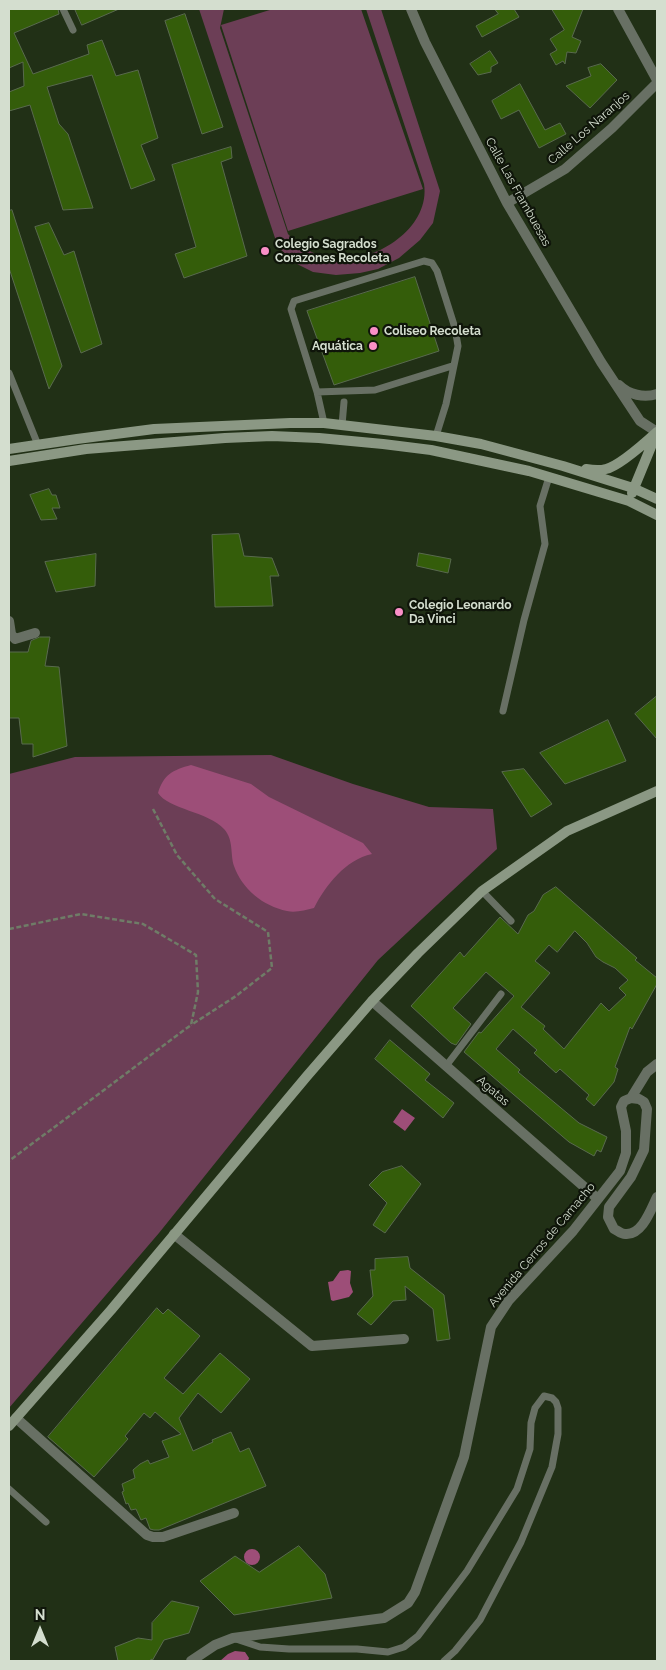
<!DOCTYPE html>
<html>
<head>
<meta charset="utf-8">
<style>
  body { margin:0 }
  #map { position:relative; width:666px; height:1670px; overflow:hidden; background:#213016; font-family:Raleway,sans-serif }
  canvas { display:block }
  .frame { position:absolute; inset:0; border:10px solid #d4decf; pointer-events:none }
  .north { position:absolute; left:15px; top:1605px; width:50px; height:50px; -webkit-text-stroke:4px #0f150a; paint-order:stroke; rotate:0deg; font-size:14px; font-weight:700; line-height:20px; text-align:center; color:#d4decf }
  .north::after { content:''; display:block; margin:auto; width:18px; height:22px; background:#d4decf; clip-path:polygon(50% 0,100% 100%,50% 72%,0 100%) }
</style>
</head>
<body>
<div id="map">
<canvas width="666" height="1670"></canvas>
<div class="frame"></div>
<div class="north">N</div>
</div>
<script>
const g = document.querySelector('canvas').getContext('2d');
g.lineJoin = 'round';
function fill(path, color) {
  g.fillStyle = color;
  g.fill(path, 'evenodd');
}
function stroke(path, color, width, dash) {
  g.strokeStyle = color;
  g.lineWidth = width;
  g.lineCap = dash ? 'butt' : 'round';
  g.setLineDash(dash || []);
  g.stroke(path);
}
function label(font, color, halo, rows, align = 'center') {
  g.font = font + ' Raleway,sans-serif';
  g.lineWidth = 4.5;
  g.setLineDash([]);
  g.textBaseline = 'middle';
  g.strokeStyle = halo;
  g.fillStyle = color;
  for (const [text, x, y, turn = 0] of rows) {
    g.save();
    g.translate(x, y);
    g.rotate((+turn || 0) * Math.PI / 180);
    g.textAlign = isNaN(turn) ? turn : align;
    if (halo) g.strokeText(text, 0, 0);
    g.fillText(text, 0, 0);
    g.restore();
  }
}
const green = new Path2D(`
  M199,9h25l-4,19 68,206c12,13 25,21 43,24 41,8 100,-29 93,-74l-58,-175h15l59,182 -7,32 -13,17 -21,18 -21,11 -18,4 -24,2 -23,-3 -18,-9 -17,-16z
  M273,9h88l62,180 -135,42 -67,-206z
  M271,755l82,29 76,23 64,2 4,40 -119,111 -219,273 -150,175v-634l66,-17z`);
const water = new Path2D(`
  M191,765l60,19 18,13 94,46 9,11c-27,6 -46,31 -58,54 -9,2 -18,5 -27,3 -24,-5 -45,-22 -53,-45 -4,-12 0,-26 -10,-37 -15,-17 -56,-20 -66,-36 6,-19 15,-23 33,-28z
  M402,1109l13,9 -10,13 -12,-9z
  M348,1270l3,1 -1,12 3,9 -4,5 -16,4 -2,-1 -3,-18 5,-1 7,-10z
  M244 1557a8 8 0 1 1 16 0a8 8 0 1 1-16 0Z
  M235,1651l10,1 4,6 -1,3h-28l8,-7z`);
const building = new Path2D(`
  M9,9h49l1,5 -45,19 19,41 56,-20 -2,-9 15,-5 14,36 22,-6 20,68 -17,7 14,35 -24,9 -39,-114 -45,12 12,37 9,10 25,74 -30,2 -33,-105 -21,6v-19l15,-6 -1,-24 -14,6z
  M75,9h44l-37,16z
  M495,9h19l5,8 -37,20 -6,-11 22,-12z
  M552,9h31l-11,28 9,4 -5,12 -9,-1 -2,12 -2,-3 -7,4 -6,-11 7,-4 -7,-11 14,-9z
  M185,14l38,113 -21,7 -37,-113z
  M490,51l8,12 -7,4v5l-13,3 -8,-11z
  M601,64l16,16 -27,28 -24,-22 25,-10 -3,-8z
  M520,84l25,46 15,-7 6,11 -27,14 -20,-38 -18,9 -9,-18z
  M231,147l1,11 -11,4 26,94 -63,22 -9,-24 21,-7 -24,-82z
  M12,210l50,156 -13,23 -40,-121v-57z
  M49,223l15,32 10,-4 28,93 -21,9 -46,-126z
  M415,277l24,74 -105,34 -27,-74z
  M49,489l3,6h4l4,13h-8l5,11 -16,1 -11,-25z
  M239,534l5,22 28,2 7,18h-9l3,30 -58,1 -3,-72z
  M419,553l32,6 -3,14 -31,-7z
  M96,554l-1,32 -39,6 -11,-30z
  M40,637h10l-5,29 14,1 8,79 -34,11v-13h-11l-3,-26h-10v-66h19l3,-11z
  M657,696v43l-22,-25z
  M608,720l18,41 -61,23 -25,-31z
  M524,769l28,35 -21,13 -29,-45z
  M556,887l81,71 -2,2 22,18v6l-25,45 -2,-2 -15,40 3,2 -4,13 -20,24 -8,-7 3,-4 -29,-26 -4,4 -22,-20 3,-3 -24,-21 -17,20 24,21 -2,2 61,51 28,14 -6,15 -4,-2 -3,6 -25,-14 -105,-90 15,-20 2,1 33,-37 -28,-24 -33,36 18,16 -15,21 -5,-2 -40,-37 49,-54 4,5 36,-40 18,17 10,-19 6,-4 9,-16zM575,931l12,12 9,14 7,5 12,6 13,12 -9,8 7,7 -17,16 -8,-8 -37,46 -21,-20 2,-3 -24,-19 29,-34 -15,-12 14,-16 8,7z
  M390,1040l40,34 -5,6 29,23 -11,15 -68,-59z
  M402,1166l19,18 -36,49 -12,-8 14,-22 -18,-18 13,-13z
  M408,1257l2,11 34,27 6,44 -13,2 -4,-32 -28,-23 1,14 -13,1 -22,24 -14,-11 16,-18 -3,-26h5v-11z
  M157,1308l6,6 5,-5 32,27 -36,42 19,16 37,-41 30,26 -29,34 -23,-20 -19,25 14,33 20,-9 -1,-2 19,-8 9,20 9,-4 17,38 -107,44h-5l-4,-1 -4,-11 -5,2 -5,-11 -5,1 -3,-7 -2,1 -4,-12 2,-1 -2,-7 13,-6 -2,-8 7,-6 8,-4 2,4 19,-7 -7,-16 19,-7 -26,-22 -5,6 -6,-5 -19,23 3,3 -34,38 -46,-40z
  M299,1546l26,28 7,24 -98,17 -34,-34 35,-25 24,16z
  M172,1601l27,6 -10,26 -25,7 -12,21v-2l-3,2h-31l-3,-14 23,-9 14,2v-17z`);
const path = new Path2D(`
  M153,809l24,46 38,44 53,33 4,36 -36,28 -45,29
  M9,929l72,-15 62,10 53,31 2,37 -7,33 -182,136`);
const lane = new Path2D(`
  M63,9l10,21
  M9,373l29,72
  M317,392l58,-2 77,-24
  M324,423l-7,-31 -26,-83 3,-8 130,-40 8,2 5,8 18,57 3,18 -12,58 -10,32
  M342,425l2,-23
  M503,711l21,-91 21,-76 -5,-38 9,-29
  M482,891l29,30
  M446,1066l55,-72
  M9,1489l37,33
  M236,1639l24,8 29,2h68l31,3 16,-5 14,-11 49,-65 50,-82 13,-40 1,-26 4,-15 9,-12 8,2 4,4 2,6v26l-6,33 -31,75 -41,78 -25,31 -11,10`);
const street = new Path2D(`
  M411,9l14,33 82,161 94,159 39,59 17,11
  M618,9l39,71
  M507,203l58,-34 47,-41 45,-45
  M619,385c10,10 25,13 38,9
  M9,621l2,13 4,5 20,-6
  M372,1001l226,198
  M631,1098l16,-26 10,-8
  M174,1234l138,112 92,-7
  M16,1418l131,117 6,2h10l71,-24
  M191,1661l24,-16 18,-7 151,-20 24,-15 7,-11 49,-135 27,-130 18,-27 64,-69 47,-60 6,-18v-22l-5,-24 3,-6 7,-3 8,1 5,3 3,7 -3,41 -13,27 -22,30 -1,10 6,12c3,1 7,5 11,5 17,2 26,-25 32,-37`);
const secondary = new Path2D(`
  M9,449l68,-10 77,-10 136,-6h34l112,13 45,8 82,22 70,22 24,11
  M9,461l77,-12 139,-11 47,-2 47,2 64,6 48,6 98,21 100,30 28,14
  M586,469c6,1 13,2 20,0 13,-3 40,-27 51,-37
  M632,493l23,-56
  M9,1426l102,-116 196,-234 65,-75 46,-48 64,-62 85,-60 90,-40`);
const markers = [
  [265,251,5,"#fa8fc7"],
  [374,331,5,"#fa8fc7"],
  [373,346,5,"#fa8fc7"],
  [399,612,5,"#fa8fc7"]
];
const streetNames = [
  ["Calle Los Naranjos",589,128,-41],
  ["Calle Las Frambuesas",518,192,61],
  ["Agatas",493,1091,41],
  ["Avenida Cerros de Camacho",542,1245,-50]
];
const poiNames = [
  ["Colegio Sagrados",275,244],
  ["Corazones Recoleta",275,258],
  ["Coliseo Recoleta",384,331],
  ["Aquática",363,346,"right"],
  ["Colegio Leonardo",409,605],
  ["Da Vinci",409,619]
];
fill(green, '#6c3e56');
fill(water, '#9d4e78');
fill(building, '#345d0a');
stroke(building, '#596a4e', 1);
stroke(path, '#6f7c67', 2.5, [5, 2.5]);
stroke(lane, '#687064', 7);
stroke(street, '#687064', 10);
stroke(secondary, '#8b9884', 10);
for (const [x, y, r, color] of markers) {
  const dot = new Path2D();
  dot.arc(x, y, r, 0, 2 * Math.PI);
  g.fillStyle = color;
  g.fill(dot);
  stroke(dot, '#0f150a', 2);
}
label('12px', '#d4decf', '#0f150a', streetNames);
label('bold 12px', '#d4decf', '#0f150a', poiNames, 'left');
</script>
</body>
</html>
